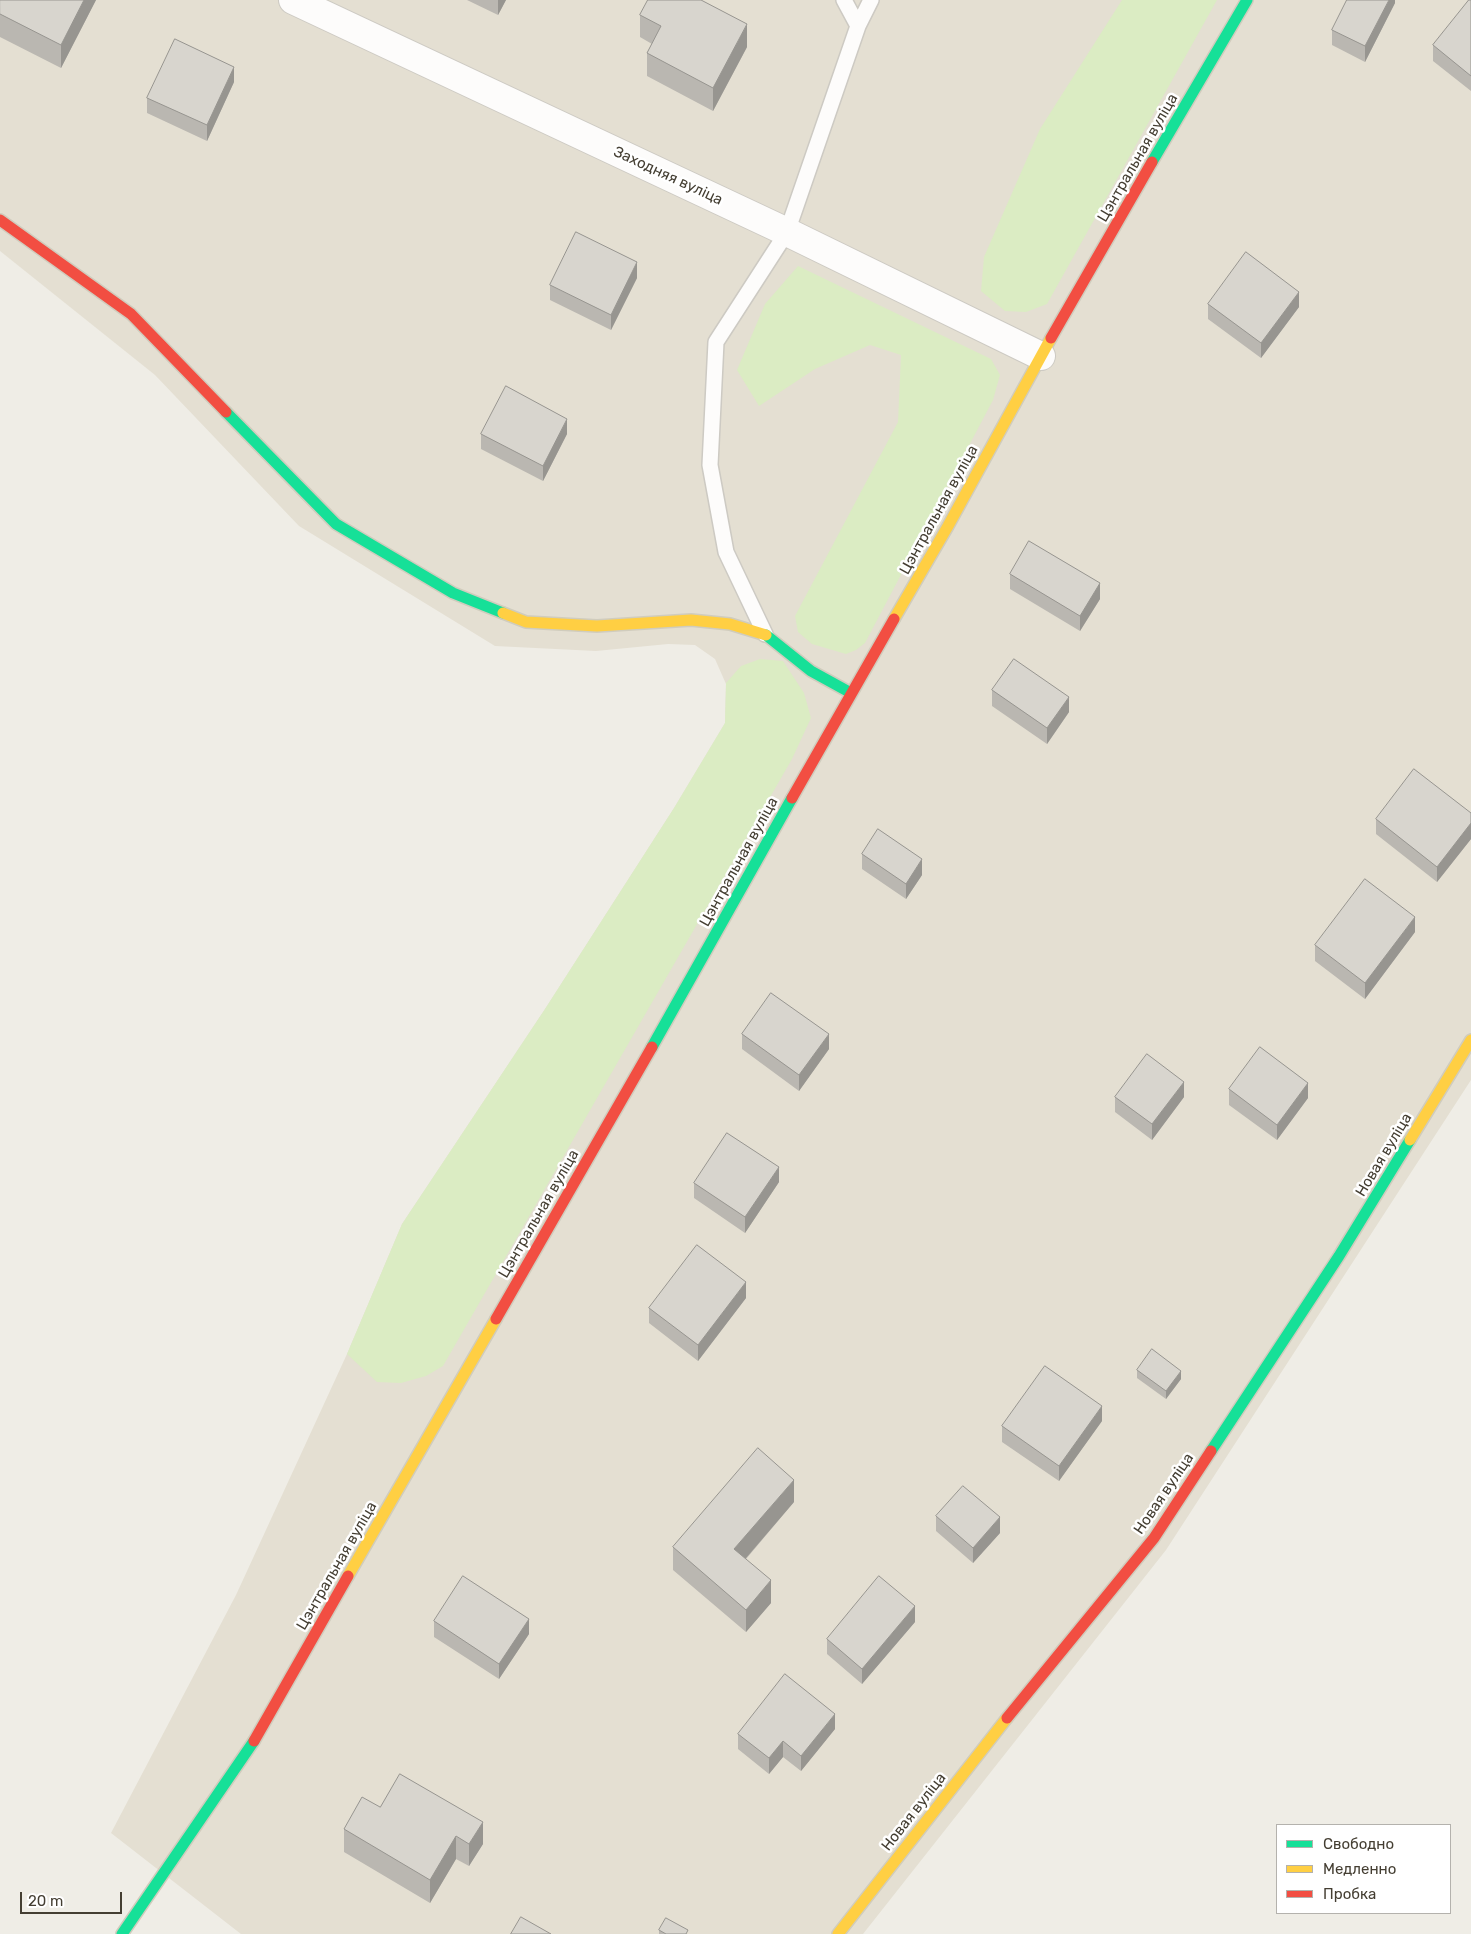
<!DOCTYPE html>
<html>
<head>
<meta charset="utf-8">
<style>
  body { margin:0 }
  #map { position:relative; width:1471px; height:1934px; overflow:hidden; background:#efede6; font-family:Rubik,sans-serif }
  canvas { display:block }
  .legend { position:absolute; left:1276px; top:1824px; width:175px; height:90px; box-sizing:border-box; background:#fff; border:1px solid #b4b2ad; margin:0; padding:6px 9px; list-style:none; font-size:15px; color:#443e32 }
  .legend li { display:flex; align-items:center; gap:10px; height:25px }
  .legend b { width:25px; border:1px solid #b4b2ad }
  .scale { position:absolute; left:20px; top:1892px; width:102px; height:22px; box-sizing:border-box; border:2px solid #443e32; border-top:0; padding-left:6px; font-size:15px; line-height:18px; white-space:nowrap; color:#443e32; -webkit-text-stroke:4px #fff; paint-order:stroke }
</style>
</head>
<body>
<div id="map">
<canvas width="1471" height="1934"></canvas>
<ul class="legend">
<li><b style="height:6px;background:#16e098"></b>Свободно</li>
<li><b style="height:6px;background:#ffcf43"></b>Медленно</li>
<li><b style="height:6px;background:#f24e42"></b>Пробка</li>
</ul>
<div class="scale">20 m</div>
</div>
<script>
const c = document.querySelector('canvas').getContext('2d');
c.lineJoin = 'round';
function paint(path, color) {
  c.fillStyle = color;
  c.fill(path, 'evenodd');
}
function stroke(path, color, width, dash) {
  c.strokeStyle = color;
  c.lineWidth = width;
  c.lineCap = dash ? 'butt' : 'round';
  c.setLineDash(dash || []);
  c.stroke(path);
}
function drawText(font, color, halo, rows, align = 'center') {
  c.font = font + ' Rubik,sans-serif';
  c.lineWidth = 5;
  c.setLineDash([]);
  c.textBaseline = 'middle';
  c.strokeStyle = halo;
  c.fillStyle = color;
  for (const [text, x, y, turn = 0] of rows) {
    c.save();
    c.translate(x, y);
    c.rotate((+turn || 0) * Math.PI / 180);
    c.textAlign = isNaN(turn) ? turn : align;
    if (halo) c.strokeText(text, 0, 0);
    c.fillText(text, 0, 0);
    c.restore();
  }
}
paint(new Path2D(`
  M0,0h1471v1080l-305,470 -303,384h-622l-130,-101 125,-238 111,-241 55,-130 143,-215 129,-201 51,-85 1,-39 -11,-25 -20,-14 -27,-1 -72,7 -101,-5 -196,-120 -144,-151 -155,-124z`), '#e4dfd2');
paint(new Path2D(`
  M1122,0h95l-170,304 -21,8 -21,-1 -24,-20 3,-34 56,-128z
  M798,266l193,93 9,16 -7,25 -128,243 -9,7 -10,4 -34,-10 -14,-12 -3,-16 103,-194 3,-67 -31,-10 -55,24 -56,37 -22,-36 28,-66z
  M760,659l23,2 21,32 7,25 -19,41 -349,607 -17,10 -25,7 -24,-1 -30,-28 55,-130 143,-215 129,-201 51,-85 1,-40 15,-17z`), '#dbecc3');
const lane = new Path2D(`
  M844,0l14,26
  M765,634l-39,-82 -16,-87 6,-123 71,-110 71,-206 13,-26`);
const street = new Path2D(`
  M293,0l494,232 254,124`);
const fast = new Path2D(`
  M1152,162l95,-162
  M226,412l110,112 117,69 50,20
  M766,635l45,36 40,22
  M652,1047l140,-249
  M1211,1451l128,-195 71,-116
  M122,1934l132,-193`);
const slow = new Path2D(`
  M503,613l23,9 71,4 94,-6 39,4 36,11
  M894,619l54,-93 103,-188
  M1410,1140l61,-100
  M348,1576l148,-257
  M838,1934l169,-216`);
const jam = new Path2D(`
  M0,220l131,94 95,98
  M1051,338l101,-176
  M792,798l102,-179
  M496,1319l156,-272
  M1007,1718l147,-180 57,-87
  M254,1741l94,-165`);
stroke(lane, '#cdcac3', 18);
stroke(street, '#cdcac3', 30);
stroke(fast, '#d0ccbd', 14);
stroke(slow, '#d0ccbd', 14);
stroke(jam, '#d0ccbd', 14);
stroke(lane, '#fdfcfb', 15);
stroke(street, '#fdfcfb', 28);
stroke(fast, '#16e098', 11);
stroke(slow, '#ffcf43', 11);
stroke(jam, '#f24e42', 11);
paint(new Path2D(`
  M0,0h96l-35,68 -61,-31z
  M467,0h39l-8,15z
  M1395,0v3l-30,59 -33,-17v-15z
  M1471,0v91l-38,-30v-16z
  M640,15l107,32 -34,64 -66,-35v-23l5,-9 -12,-7z
  M234,82l-27,59 -60,-28v-15z
  M637,278l-26,52 -61,-30v-15z
  M1208,304l91,3 -38,51 -53,-39z
  M481,434h86l-24,47 -62,-32z
  M1010,574l90,25 -20,32 -70,-42z
  M992,690l77,22 -22,32 -55,-38z
  M1471,813v26l-34,43 -61,-48v-15z
  M862,854l60,21 -16,24 -44,-30z
  M1415,932l-50,67 -50,-38v-16z
  M742,1034l87,15 -30,42 -57,-42z
  M1229,1089l79,9 -31,42 -48,-35z
  M1115,1097h69l-32,43 -37,-28z
  M779,1182l-34,51 -51,-35v-15z
  M746,1298l-48,63 -49,-38v-15z
  M1137,1370l44,9 -15,20 -29,-21z
  M1102,1421l-43,60 -57,-39v-16z
  M794,1502l-48,57 25,44 -25,29 -73,-62v-23z
  M936,1516l64,17 -27,30 -37,-32z
  M434,1621l95,13 -30,45 -65,-42z
  M915,1622l-53,62 -35,-30v-15z
  M835,1729l-34,42 -18,-14 -14,17 -31,-25v-15z
  M380,1807l103,37 -14,22 -13,-7 -26,44 -86,-51v-23z
  M659,1930l29,4h-29z`), '#bab7b1');
paint(new Path2D(`
  M84,0h12l-35,68v-23z
  M498,0h8l-8,15z
  M1389,0h6v3l-30,59v-16z
  M747,24v23l-34,64v-23z
  M234,67v15l-27,59v-16z
  M637,262v16l-26,52v-15z
  M1299,292v15l-38,51v-15z
  M567,419v15l-24,47v-15z
  M1100,583v16l-20,32v-15z
  M1069,697v15l-22,32v-16z
  M1471,823v16l-34,43v-15z
  M922,859v16l-16,24v-15z
  M1415,917v15l-50,67v-16z
  M829,1034v15l-30,42v-16z
  M1184,1082v15l-32,43v-16z
  M1308,1083v15l-31,42v-15z
  M779,1167v15l-34,51v-16z
  M746,1282v16l-48,63v-16z
  M1181,1371v8l-15,20v-8z
  M1102,1406v15l-43,60v-15z
  M794,1480v22l-60,70v-23z
  M1000,1517v16l-27,30v-15z
  M771,1580v23l-25,29v-22z
  M915,1606v16l-53,62v-15z
  M529,1619v15l-30,45v-15z
  M835,1714v15l-34,42v-15z
  M783,1741v16l-14,17v-16z
  M483,1822v22l-14,22v-22z
  M456,1836v23l-26,44v-23z`), '#979590');
const building = new Path2D(`
  M0,0h84l-23,45 -61,-31z
  M648,0h53l46,24 -34,64 -66,-35 14,-27 -21,-11z
  M1347,0h42l-24,46 -33,-16z
  M1469,0h2v76l-38,-31z
  M175,39l59,28 -27,58 -60,-27z
  M576,232l61,30 -26,53 -61,-30z
  M1246,252l53,40 -38,51 -53,-39z
  M506,386l61,33 -24,47 -62,-32z
  M1029,541l71,42 -20,33 -70,-42z
  M1014,659l55,38 -22,31 -55,-38z
  M1414,769l57,44v10l-34,44 -61,-48z
  M878,829l44,30 -16,25 -44,-30z
  M1365,879l50,38 -50,66 -50,-38z
  M771,993l58,41 -30,41 -57,-41z
  M1260,1047l48,36 -31,42 -48,-36z
  M1147,1054l37,28 -32,42 -37,-27z
  M727,1133l52,34 -34,50 -51,-34z
  M697,1245l49,37 -48,63 -49,-37z
  M1152,1349l29,22 -15,20 -29,-21z
  M1045,1366l57,40 -43,60 -57,-40z
  M758,1448l36,32 -60,69 37,31 -25,30 -73,-63z
  M963,1486l37,31 -27,31 -37,-32z
  M463,1576l66,43 -30,45 -65,-43z
  M879,1576l36,30 -53,63 -35,-30z
  M785,1674l50,40 -34,42 -18,-15 -14,17 -31,-24z
  M400,1774l83,48 -14,22 -13,-8 -26,44 -86,-51 18,-32 18,10z
  M521,1917l30,17h-40z
  M666,1918l22,12 -2,4h-20l-7,-4z`);
paint(building, '#d8d5ce');
stroke(building, '#979590', 1);
drawText('15px', '#443e32', '#fff', [
  ["Цэнтральная вуліца",1138,158,-60],
  ["Заходняя вуліца",668,176,25],
  ["Цэнтральная вуліца",939,510,-61],
  ["Цэнтральная вуліца",739,862,-61],
  ["Новая вуліца",1384,1155,-59],
  ["Цэнтральная вуліца",539,1214,-60],
  ["Новая вуліца",1164,1494,-56],
  ["Цэнтральная вуліца",337,1566,-60],
  ["Новая вуліца",914,1812,-52]
]);
</script>
</body>
</html>
